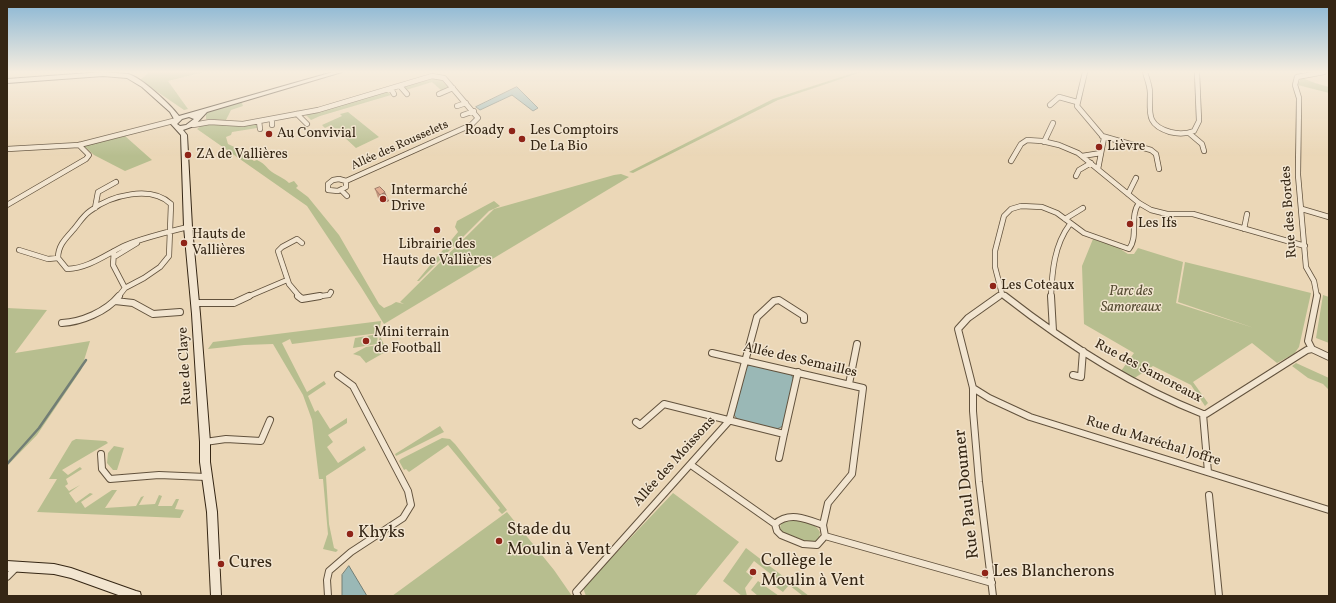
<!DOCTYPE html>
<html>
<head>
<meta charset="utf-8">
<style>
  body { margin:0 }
  #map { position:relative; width:1336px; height:603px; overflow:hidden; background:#ebd7b7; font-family:Vollkorn,serif }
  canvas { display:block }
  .frame { position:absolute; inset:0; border:8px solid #352614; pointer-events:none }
</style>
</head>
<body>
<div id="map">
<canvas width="1336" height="603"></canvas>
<div class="frame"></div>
</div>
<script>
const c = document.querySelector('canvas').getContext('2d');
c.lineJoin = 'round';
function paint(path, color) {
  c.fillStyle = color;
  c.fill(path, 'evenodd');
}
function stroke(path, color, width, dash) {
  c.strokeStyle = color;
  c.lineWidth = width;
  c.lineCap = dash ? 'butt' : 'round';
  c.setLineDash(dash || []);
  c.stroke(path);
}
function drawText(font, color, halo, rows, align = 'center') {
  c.font = font + ' Vollkorn,serif';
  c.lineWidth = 3;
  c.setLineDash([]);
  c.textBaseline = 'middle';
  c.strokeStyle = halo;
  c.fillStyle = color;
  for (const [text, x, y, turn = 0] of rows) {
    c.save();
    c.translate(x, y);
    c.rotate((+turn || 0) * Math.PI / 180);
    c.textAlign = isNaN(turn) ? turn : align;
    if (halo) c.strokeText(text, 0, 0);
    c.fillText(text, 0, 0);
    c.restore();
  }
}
paint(new Path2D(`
  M149,72h56l-37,9 20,28 -4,1 -44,-30z
  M856,72h6l-84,28 -145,73 -4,-1 144,-73z
  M430,78l11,1 8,10 -7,2 -10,-9 -26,8 -3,-4z
  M1303,78l12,5 14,4v6l-31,-8 2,-5z
  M387,91l4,4 -71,21 -9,4 -5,-5z
  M233,103h9l1,3 -12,4 -5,10 -20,-1v-5l-3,-1 3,-2z
  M348,112l31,25 -23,11 -25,-23 -6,3 -3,-3 20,-9 -2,-2z
  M203,124h55l-1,4 -25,4 -1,3 -5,2 2,7 23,11 -1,3 4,3 3,-1c10,5 8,7 15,12 6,4 12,6 17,11l5,-2 4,5 -2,2 12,9 31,38 40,69 5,4 7,-3 5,-3 8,2 -4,-2 94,-93 120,-34 7,-1 8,3 -245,147 -23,-37 -54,-81 -110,-77z
  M125,136l27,24 -27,11 -31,-16 -10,-9z
  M494,201l6,5 -11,5 -70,70h-2l41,-49 -3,-5 2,-6z
  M1093,239l24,8 11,7h6l4,-6 45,14 -7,41 78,25 -76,-26 7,-40 126,31 -12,54 -5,7 -17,9 -25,-20 -59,39 15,21 -3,3 -14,-21 -38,-19 -20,13 -12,-8 13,-18 -50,-29 -2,-58z
  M1323,295l6,2v46l-13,-5z
  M7,308l40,2 -32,43 75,-12 -9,29 -44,65 -30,31z
  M381,321l-2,12 -87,11 -2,-5 -8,4 25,49 17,-11 2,3 -18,12 7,16 3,-2 12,19 17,-11v5l-19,12 5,7 -6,5 11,16 26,-17 2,4 -40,26 3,48 5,24 4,2 -2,2 -13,-3 5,-15 -5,-55h-4l-7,-59 -9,-25 -30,-51 -29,1 -36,4 5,-7z
  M378,334l-1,10 -24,4 2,-10z
  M380,336l7,15 -21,12 -6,-7 -7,-2 13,-7 12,-2z
  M1296,363l33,15v12l-6,-6 -15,-6 -16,-12z
  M440,426l4,6 -48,24 -1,-2z
  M442,438l8,1 5,5 52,66 -5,4 -4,-4 2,-2 -52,-63 -39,27 -3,-3 -2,1 -5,-9 2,-2z
  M76,439l30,2 2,2 -46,27 6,5 12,-8 2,2 -16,10 2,5 -3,2 4,5 11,-6 -11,8 7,10 14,-10 3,1 -12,8 4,6 27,-18h5l-12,18 31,-2 5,-9 3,-1 -5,9 16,-1 4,-9 3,1 -4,10h14l4,-7h3l-4,10 9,1 -4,8 -143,-6 20,-33h-8l23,-38z
  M114,446l10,2 -7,22h-4l-6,-7 1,-10z
  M673,493l66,49 -44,54h-109l-3,-8z
  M507,512l47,58 18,26h-180z
  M784,520c12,0 30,0 36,12l-1,7c-8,7 -34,-1 -39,-10l1,-7z
  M746,548l63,48h-6l-14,-11 -6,7 -10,-7 4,-6 -23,-18 -8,11 7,5 -8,11 2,8h-5l-19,-15z
  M758,581l21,15h-21l-7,-6z`), '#b7be8f');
const water = new Path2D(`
  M517,87l21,21 -5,3 -21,-16 -32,15 -4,-3z
  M752,365l37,8 3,3 2,4 -11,46 -6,3 -39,-9 -4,-5 11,-48z
  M349,566l18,30h-25v-21z`);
paint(water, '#9ab8b6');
stroke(water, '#727e75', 1);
stroke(new Path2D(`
  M7,464l32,-36 47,-68`), '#727e75', 2.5);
const streetFar1 = new Path2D(`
  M1085,72l-8,34 27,32 -6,31
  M1145,72c2,7 5,14 5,21 0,20 -4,32 20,39 8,2 16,2 24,-1l5,-10 -2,-49
  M400,86l7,8
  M391,89l3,5
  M439,94l14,-6
  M1050,105l9,-8 18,5
  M457,106l9,-3
  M297,114l10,10
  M463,115l11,-4
  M272,119v6
  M259,121l1,8
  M193,125l17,-3 33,2 75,-14 114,-34 12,2 34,40 -7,7 -125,56
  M1189,133l13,11 2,7
  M1102,136l49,14 5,4 3,15
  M1044,142l9,-19
  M7,149l72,-4 98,-25
  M1082,156l19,-3
  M1011,161l10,-17 6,-4 15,1 17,4 19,8 61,50 12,7 16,4h26l112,32
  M1076,176l3,-6 12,-7
  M339,179l7,2v6l-8,4 -10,-1v-6l5,-4z
  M341,190l6,6
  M1128,194l8,-16
  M7,205l79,-46 3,-4 -10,-10
  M95,208l3,-16 18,-10
  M1302,209l27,8
  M1065,219l18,-11
  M1244,229l3,-15
  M19,250l29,9 10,-1
  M114,251l-1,14 12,23
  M114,257l23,-14
  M58,258c0,-13 8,-20 16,-29 5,-6 9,-13 16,-18 21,-16 61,-26 81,-7l-2,52 -9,11 -16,11 -19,10 -7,9
  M58,258l9,11c23,-1 39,-15 59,-24 20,-8 41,-13 62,-18
  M1002,294l4,3
  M1002,294l-7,-27v-16l9,-35 7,-7 10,-3 21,1 15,6 27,20 45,16c10,-13 0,-33 10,-46
  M247,297l40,-17
  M300,297l-11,-13 -11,-33 4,-4 15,-8 5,4
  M313,297l16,-2 2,-3
  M997,297l5,-3
  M1051,297c1,-25 3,-52 19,-73
  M1317,297l-3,-16 -8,-14 -8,-92 1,-77 -4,-13 2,-8 27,-5`);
const street = new Path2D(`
  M298,296l4,3 18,-3
  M1005,296c60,47 127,90 198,118h3l101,-64 5,-1
  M1051,296l2,35
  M1317,296l-9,45 4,8 17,8
  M115,301l18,2 20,11 27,-2
  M195,303h39l15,-7
  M62,323c19,-1 44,-11 57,-27
  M712,353l151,35 -11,86 -24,29 -5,22 2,11 167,47
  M1073,375l8,2 2,-26
  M849,384l8,-40
  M973,388l16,10 41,19 299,93
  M1203,414l5,58
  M636,422l4,3 24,-21 120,30 14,-62
  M205,442l21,-3 35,2 9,-21
  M101,454l1,15 8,10 49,-4 47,2
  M779,458l5,-24
  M691,465l84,59 2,7 4,4 22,9 14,1 8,-9
  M1209,495l10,101
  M775,524c14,-13 32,-5 48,1
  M7,577l10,-10
  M328,596l-1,-16 2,-9 22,-19 52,-34 8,-13 -3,-14 -55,-105 -15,-11
  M578,596l-2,-4 153,-171 28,-104 17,-16 5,-1 25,16v4
  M993,596l-14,-114 -6,-71v-23l-15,-59 10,-11 31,-22`);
const secondary = new Path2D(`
  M103,72c8,1 17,1 25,2 13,3 43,31 51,42l154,-44h9l-135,40 -13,14 -11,4 4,5 5,92 8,87 10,128v20l7,50 4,84h-10l-4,-84 -7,-50v-20l-8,-128 -8,-87 -3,-92 -10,-11 3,-5 -4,-7 -28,-25 -15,-9 -24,-2 -96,7v-4zM189,117l5,2 -8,6 -6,1 -3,-2 5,-5z
  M7,561l47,3 17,4 65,23 4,1 1,4h-20l-50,-18 -17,-4 -47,-3z`);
stroke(streetFar1, '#62523d', 6);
stroke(street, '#62523d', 8);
stroke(secondary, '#352614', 2);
stroke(streetFar1, '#f2e5d0', 4.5);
stroke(street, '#f2e5d0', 6);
paint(secondary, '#f2e5d0');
paint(new Path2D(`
  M375,189l14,12 -6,2 -5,-5z`), '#c2947d');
paint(new Path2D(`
  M385,192l4,9 -6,2 -3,-8z`), '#9e7866');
const building = new Path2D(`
  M380,187l5,5 -5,3 -5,-6z`);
paint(building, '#e1ac91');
stroke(building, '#9e7866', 1);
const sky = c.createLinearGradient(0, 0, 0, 156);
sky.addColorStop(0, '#89b6d4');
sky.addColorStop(0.46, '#f6eddf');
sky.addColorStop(1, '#f6eddf00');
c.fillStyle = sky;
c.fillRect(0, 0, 1336, 156);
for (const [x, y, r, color] of [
  [512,131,4,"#8f2418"],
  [269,134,4,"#8f2418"],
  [522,139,4,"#8f2418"],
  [1099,147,4,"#8f2418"],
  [188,155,4,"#8f2418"],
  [383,199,4,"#8f2418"],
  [1130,224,4,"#8f2418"],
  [437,230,4,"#8f2418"],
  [184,243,4,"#8f2418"],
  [993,286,4,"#8f2418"],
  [366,341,4,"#8f2418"],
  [350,534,4,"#8f2418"],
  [499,541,4,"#8f2418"],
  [221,564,4,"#8f2418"],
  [753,572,4,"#8f2418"],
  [985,573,4,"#8f2418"]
]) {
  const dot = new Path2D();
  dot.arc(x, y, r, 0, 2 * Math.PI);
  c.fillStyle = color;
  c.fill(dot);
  stroke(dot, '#f2e5d0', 1.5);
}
drawText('12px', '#352614', '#f2e5d0', [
  ["Allée des Rousselets",400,146,-24]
]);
drawText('14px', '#352614', '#f2e5d0', [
  ["Roady",504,131,"right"],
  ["Les Comptoirs",530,131],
  ["De La Bio",530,147],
  ["Au Convivial",277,134],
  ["Lièvre",1107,147],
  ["ZA de Vallières",196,155],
  ["Intermarché",391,191],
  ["Drive",391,207],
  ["Les Ifs",1138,224],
  ["Hauts de",192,235],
  ["Vallières",192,251],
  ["Librairie des",437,245,"center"],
  ["Hauts de Vallières",437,261,"center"],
  ["Les Coteaux",1001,286],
  ["Mini terrain",374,333],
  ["de Football",374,349]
], 'left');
drawText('14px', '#352614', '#f2e5d0', [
  ["Rue des Bordes",1290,212,-94],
  ["Allée des Semailles",800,361,13],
  ["Rue de Claye",186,366,-93],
  ["Rue des Samoreaux",1148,372,28],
  ["Rue du Maréchal Joffre",1153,442,17],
  ["Allée des Moissons",675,462,-48]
]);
drawText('italic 14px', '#564c33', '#f2e5d0', [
  ["Parc des",1131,292],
  ["Samoreaux",1131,308]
]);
drawText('17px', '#352614', '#f2e5d0', [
  ["Rue Paul Doumer",968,494,-96]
]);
drawText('17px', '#352614', '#f2e5d0', [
  ["Stade du",507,531],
  ["Moulin à Vent",507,551],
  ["Khyks",358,534],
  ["Collège le",761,562],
  ["Moulin à Vent",761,582],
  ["Cures",229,564],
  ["Les Blancherons",993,573]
], 'left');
</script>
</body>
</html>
